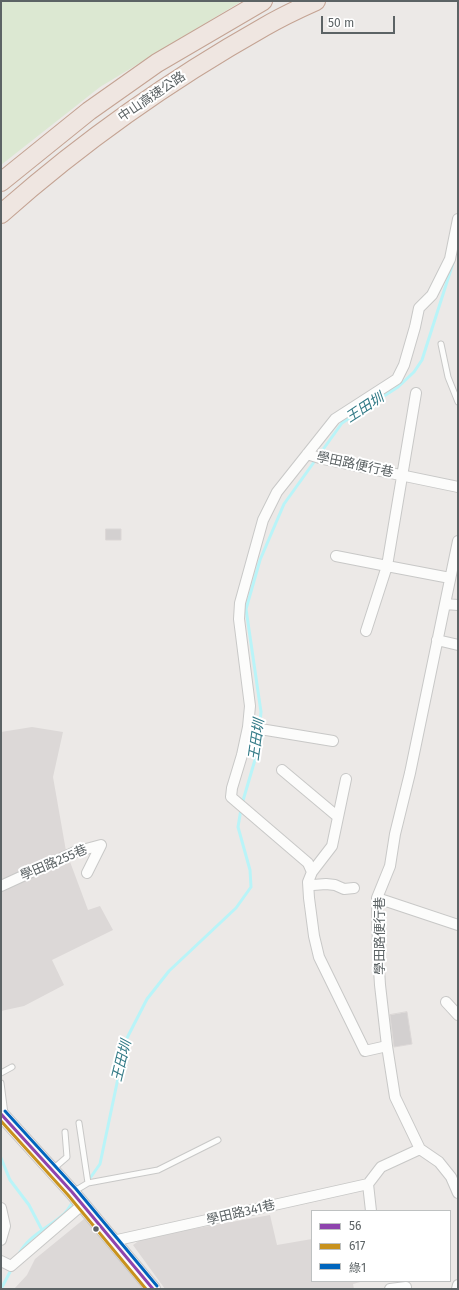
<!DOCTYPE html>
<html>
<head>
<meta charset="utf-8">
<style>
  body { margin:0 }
  #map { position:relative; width:459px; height:1290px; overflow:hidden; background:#ece9e7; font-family:"Fira Sans","Noto Sans TC",sans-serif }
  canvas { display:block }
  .frame { position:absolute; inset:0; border:2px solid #5c6365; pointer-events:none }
  .legend { position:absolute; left:311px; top:1210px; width:140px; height:72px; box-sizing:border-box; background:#fff; border:1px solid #bec1c1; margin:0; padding:5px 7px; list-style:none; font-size:12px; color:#5c6365 }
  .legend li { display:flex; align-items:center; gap:8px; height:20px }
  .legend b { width:20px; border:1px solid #bec1c1 }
  .scale { position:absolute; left:321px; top:16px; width:74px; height:18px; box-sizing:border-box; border:2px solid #5c6365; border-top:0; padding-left:5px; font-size:12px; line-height:14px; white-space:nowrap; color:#5c6365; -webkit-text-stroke:3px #fff; paint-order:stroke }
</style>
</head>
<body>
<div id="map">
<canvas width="459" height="1290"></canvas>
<div class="frame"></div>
<ul class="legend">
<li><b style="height:5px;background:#8e44ad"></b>56</li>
<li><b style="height:5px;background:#c8921e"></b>617</li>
<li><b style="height:5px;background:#0065bd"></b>綠1</li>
</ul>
<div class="scale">50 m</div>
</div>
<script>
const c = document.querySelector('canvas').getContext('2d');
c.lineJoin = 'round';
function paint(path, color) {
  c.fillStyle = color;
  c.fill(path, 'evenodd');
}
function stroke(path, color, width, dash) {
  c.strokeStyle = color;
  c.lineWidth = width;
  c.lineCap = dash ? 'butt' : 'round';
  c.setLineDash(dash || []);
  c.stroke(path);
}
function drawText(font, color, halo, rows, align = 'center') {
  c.font = font + ' "Fira Sans","Noto Sans TC",sans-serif';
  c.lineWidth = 4;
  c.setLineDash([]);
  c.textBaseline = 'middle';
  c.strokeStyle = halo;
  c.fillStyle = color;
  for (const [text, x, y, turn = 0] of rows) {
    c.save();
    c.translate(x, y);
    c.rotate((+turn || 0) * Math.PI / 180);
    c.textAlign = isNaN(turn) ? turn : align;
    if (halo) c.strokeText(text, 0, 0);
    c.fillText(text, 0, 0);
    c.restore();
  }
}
paint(new Path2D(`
  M32,727l31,5 -10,45 13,74 22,59 12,-4 13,24 -61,30 12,25 -40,21 -23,5v-279z
  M270,1215l7,30 35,-6v42h52l-11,3 1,5h-189l-32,-44 10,-7z
  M84,1219l67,70h-137l13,-14 8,-16z`), '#dcd8d7');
paint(new Path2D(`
  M1,1h241l-142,86 -99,78z`), '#dce8d2');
stroke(new Path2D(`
  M242,804l15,-51 4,-41 -15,-103 14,-49 24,-56 58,-81 56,-36 16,-15 8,-12 31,-97
  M1,1158l9,22 19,25 13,25
  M88,1181l12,-17 26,-124 21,-41 22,-28 67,-63 15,-21 -1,-17 -12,-43 3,-18
  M19,1254c9,-18 32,-28 46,-41 4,-4 6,-9 9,-13
  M1,1289l11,-21`), '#b9f4f8', 3);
const building = new Path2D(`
  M106,529h15v11h-15z
  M407,1012l5,32 -18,3 -4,-32z`);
paint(building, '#d3d0d0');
stroke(building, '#dbd7d6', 1);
const lane = new Path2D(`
  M441,344l7,33 10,25
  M1,1073l11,-6
  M1,1083l4,31
  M79,1123l9,60
  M53,1169l14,-12 -2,-25
  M73,1192l15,-9 70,-13 60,-30`);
const street = new Path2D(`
  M416,393l-29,173 63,12
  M307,454l16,5 135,28
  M458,541l-48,232 -15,61 -5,32 -13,32 1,55 2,32 7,61 8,51 25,52 19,13 12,15 7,16
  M336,556l51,10 -21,65
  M445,604l13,1
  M437,640l21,5
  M248,727l85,14
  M282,770l56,47
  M312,872l20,-26 14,-67
  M308,882l5,3 13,-1 9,1 9,4 10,-1
  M1,886l74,-34 26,-7 -14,28
  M377,898l81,27
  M446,1002l12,13
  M387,1046l-22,5 -46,-94 -5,-21 -5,-38 -1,-16 4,-10 -4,-9 -77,-66 1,-9 10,-33 6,-28 2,-21 -11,-87 1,-16 23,-83 14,-28 58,-73 62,-40 7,-14 11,-38 4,-19 13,-13 18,-36 8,-40
  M368,1184l3,27
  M1,1208l4,18 -4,14
  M113,1241l255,-57 13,-17 39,-18
  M1,1261l10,5 71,-61
  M390,1289l16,-2
  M457,1289l1,-4`);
const secondary = new Path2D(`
  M1,1114l71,78 81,97`);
const highway = new Path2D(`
  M1,182l88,-71 68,-48 106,-62
  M1,214c81,-72 169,-134 263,-187 17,-10 34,-18 52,-26`);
stroke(lane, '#c8c8c7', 7);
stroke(street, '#c8c8c7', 12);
stroke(secondary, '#c8c7c7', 16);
stroke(highway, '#c4a393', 20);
stroke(lane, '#fcfcfb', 5);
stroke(street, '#fcfcfb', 10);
stroke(secondary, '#fcfcfb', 14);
stroke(highway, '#efe6e1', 18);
stroke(new Path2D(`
  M1,1114l71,78 81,97`), '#8e44ad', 3);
stroke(new Path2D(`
  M1,1121l67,74 78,94`), '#c8921e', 3);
stroke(new Path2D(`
  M5,1111l71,78 81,97`), '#0065bd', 3);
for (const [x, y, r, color] of [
  [96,1229,3.5,"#5c6365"]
]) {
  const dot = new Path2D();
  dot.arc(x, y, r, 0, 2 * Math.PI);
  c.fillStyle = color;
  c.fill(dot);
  stroke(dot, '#fff', 1.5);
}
drawText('13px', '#5c6365', '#fff', [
  ["中山高速公路",152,97,-34],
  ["學田路便行巷",355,465,12],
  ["學田路255巷",54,863,-23],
  ["學田路便行巷",380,936,-90],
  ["學田路341巷",241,1213,-13]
]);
drawText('italic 14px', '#327a86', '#fff', [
  ["王田圳",365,408,-33],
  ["王田圳",257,740,-82],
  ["王田圳",122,1061,-76]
]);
</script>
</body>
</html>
